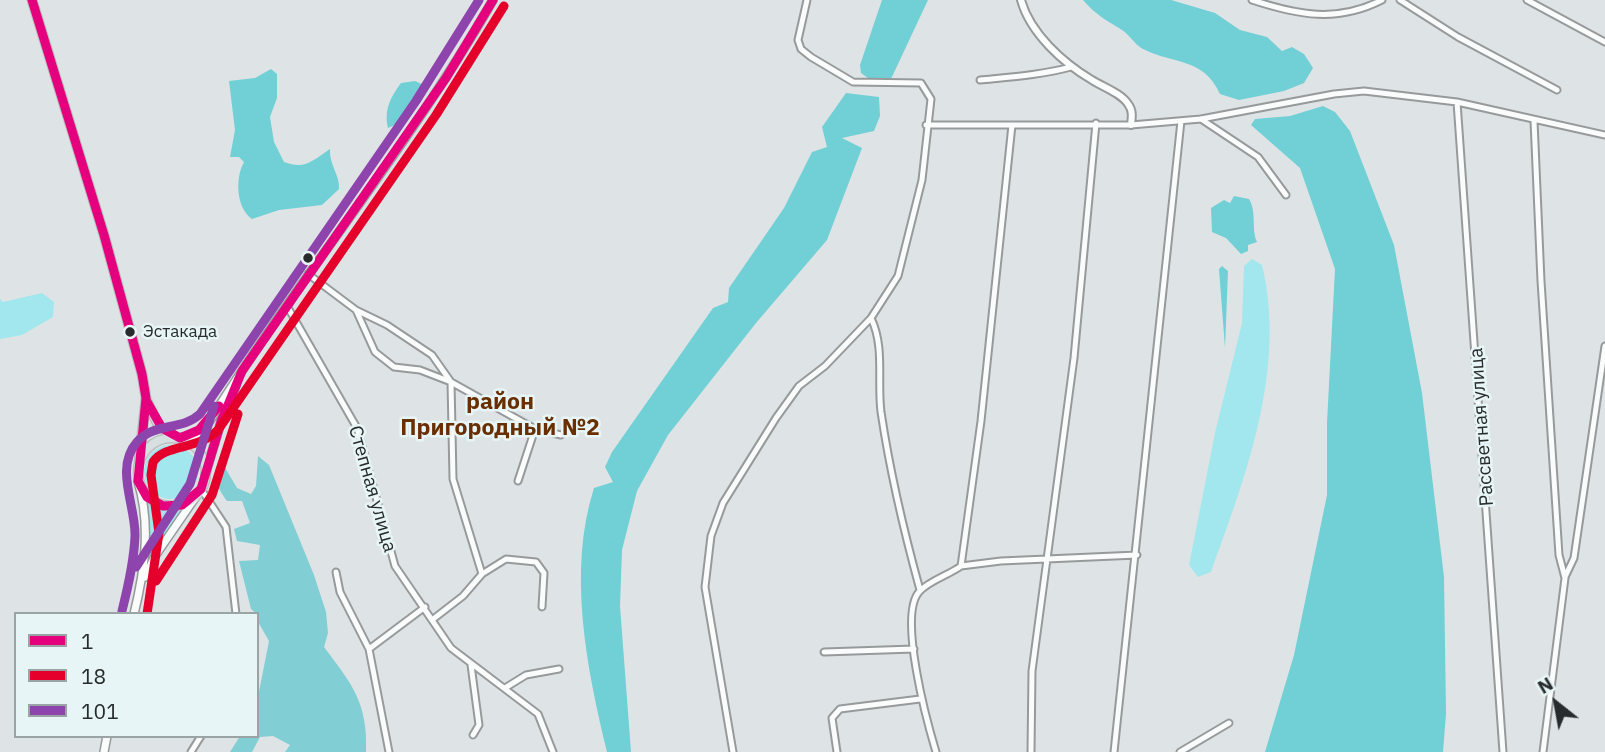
<!DOCTYPE html>
<html>
<head>
<meta charset="utf-8">
<style>
  body { margin:0 }
  #map { position:relative; width:1605px; height:752px; overflow:hidden; background:#dee4e5; font-family:"IBM Plex Sans",sans-serif }
  canvas { display:block }
  .legend { position:absolute; left:14px; top:612px; width:245px; height:126px; box-sizing:border-box; background:#e8f5f6; border:2px solid #9ba4a5; margin:0; padding:9px 12px; list-style:none; font-size:21px; color:#272b2c }
  .legend li { display:flex; align-items:center; gap:14px; height:35px }
  .legend b { width:35px; border:2px solid #9ba4a5 }
  .north { position:absolute; left:1521px; top:668px; width:70px; height:70px; -webkit-text-stroke:5px #e8f5f6; paint-order:stroke; rotate:329deg; font-size:19px; font-weight:700; line-height:28px; text-align:center; color:#272b2c }
  .north::after { content:''; display:block; margin:auto; width:24px; height:32px; background:#272b2c; clip-path:polygon(50% 0,100% 100%,50% 72%,0 100%) }
</style>
</head>
<body>
<div id="map">
<canvas width="1605" height="752"></canvas>
<ul class="legend">
<li><b style="height:9px;background:#e5007d"></b>1</li>
<li><b style="height:9px;background:#e4002b"></b>18</li>
<li><b style="height:9px;background:#8e44ad"></b>101</li>
</ul>
<div class="north">N</div>
</div>
<script>
const c = document.querySelector('canvas').getContext('2d');
c.lineJoin = 'round';
function paint(path, color) {
  c.fillStyle = color;
  c.fill(path, 'evenodd');
}
function stroke(path, color, width, dash) {
  c.strokeStyle = color;
  c.lineWidth = width;
  c.lineCap = dash ? 'butt' : 'round';
  c.setLineDash(dash || []);
  c.stroke(path);
}
function drawText(font, color, halo, rows, align = 'center') {
  c.font = font + ' "IBM Plex Sans",sans-serif';
  c.lineWidth = 5;
  c.setLineDash([]);
  c.textBaseline = 'middle';
  c.strokeStyle = halo;
  c.fillStyle = color;
  for (const [text, x, y, turn = 0] of rows) {
    c.save();
    c.translate(x, y);
    c.rotate((+turn || 0) * Math.PI / 180);
    c.textAlign = isNaN(turn) ? turn : align;
    if (halo) c.strokeText(text, 0, 0);
    c.fillText(text, 0, 0);
    c.restore();
  }
}
paint(new Path2D(`
  M1252,259l10,6c25,103 -16,211 -51,307l-13,5 -9,-12 26,-132 27,-110 2,-57z
  M42,293l12,9 -1,15 -31,18 -22,4v-40l3,3z
  M144 472a27 27 0 1 1 54 0a27 27 0 1 1-54 0Z
  M144,500l14,7h27l-38,57z`), '#a2e7ed');
paint(new Path2D(`
  M258,456l11,9 45,110 12,37 2,21 -4,14c28,37 44,56 42,105h-81l5,-7 -17,-9 -13,1 -8,15h-22l10,-16h17v-34l12,-61 -12,-21v-6l-6,-5 -12,-48 19,-1 2,-15 -23,-4 -3,-12 16,-6 -8,-22h-15c-10,-14 -17,-26 -7,-42l17,29 14,6 5,-8z`), '#81ced4');
paint(new Path2D(`
  M882,0h46l-37,79 -19,2 -11,-8 -1,-8z
  M1083,0h88l44,13 25,17 27,7 15,14 10,-4 12,7 9,14 -9,15 -20,8 -45,9 -19,-6c-17,-37 -45,-29 -77,-45 -9,-5 -13,-14 -21,-19 -17,-11 -25,-14 -39,-30z
  M271,69l6,5v24l-7,19 4,25 10,20c21,8 28,-1 46,-13 -1,16 10,26 9,40l-17,16 -43,5 -27,9c-16,-11 -17,-41 -8,-57l-5,-5h-9l5,-27 -6,-49 26,-3z
  M415,81l9,4 -25,38 -11,5c-4,-18 2,-30 13,-45z
  M846,93l33,4 1,19 -6,15 -32,7 20,10 -35,92 -71,83 -88,112 -31,56 -15,59 -2,56 11,146h-24c-20,-83 -40,-180 -13,-264l19,-6 -8,-15 7,-15 101,-144 15,-6 1,-14 55,-80 28,-56 15,-5 -5,-20z
  M1323,106l12,6 15,19 44,114 28,148 22,184 2,137 -3,38h-178l29,-97 33,-160v-72l8,-154 -35,-101 -49,-43 4,-6 35,-3z
  M1234,196l15,3c8,13 2,30 8,43l-9,3v6l-7,3 -15,-16 -14,-6 -1,-24 13,-8 6,3z
  M1222,266l6,5 -3,77 -6,-79z`), '#71cfd6');
const minor = new Path2D(`
  M1252,0c46,15 85,23 130,0
  M1400,0l58,37 99,53
  M1527,0l78,42
  M980,80c30,-3 61,-5 91,-13
  M1457,102l46,650
  M1201,119l57,38 28,38
  M1534,121l7,160 18,274 6,23 -22,174
  M926,125h86
  M308,274l48,36 19,42 19,15 26,3 31,12 84,47 26,6
  M287,306l70,122 38,138 56,82 87,66 15,38
  M356,310l31,15 45,30 19,27 2,97 29,95 -19,22 -31,24
  M871,318c14,29 6,62 10,94 9,60 23,120 39,178
  M518,481l17,-52
  M201,489l25,38 10,87
  M1137,555l-136,6 -40,5 20,-145 31,-296h119l70,-6 133,-25 30,-3 93,11 148,33
  M336,572l4,20 29,57
  M482,574l24,-15 30,3 8,11 -2,34
  M1565,577l9,-19 31,-212
  M824,652l90,-3
  M471,665l8,60 -6,10
  M505,688l21,-13 33,-6
  M191,752l10,-16
  M389,752l-20,-103 56,-42
  M733,752l-28,-165 6,-51 12,-33 53,-85 23,-32 26,-20 46,-48 27,-42 24,-96 9,-81 -10,-16 -68,-1 -42,-25 -10,-8 -3,-9 9,-40
  M837,752l-5,-34 8,-9 80,-10
  M936,752c-9,-30 -38,-136 -17,-160 9,-11 30,-17 42,-26
  M1031,752l1,-81 42,-313 22,-235
  M1114,752l67,-631
  M1180,752l49,-29`);
const tertiary = new Path2D(`
  M1021,0c9,33 42,63 71,80 11,7 29,13 36,24 5,6 4,13 3,21`);
const secondary = new Path2D(`
  M179,438l17,-3 13,-13c90,-144 200,-275 284,-422
  M205,475l16,-53 15,-37
  M145,577l10,-21 42,-61
  M134,614c11,-45 17,-89 4,-133
  M104,752l3,-16`);
const primary = new Path2D(`
  M32,0l72,235 38,139 4,24 -7,64
  M147,401l11,24 16,12
  M138 472a34 34 0 1 1 68 0a34 34 0 1 1-68 0Z`);
stroke(minor, '#969a9b', 9);
stroke(tertiary, '#969a9b', 10);
stroke(secondary, '#969a9b', 10);
stroke(primary, '#bcbfbf', 11);
stroke(minor, '#fafbfb', 5);
stroke(tertiary, '#fafbfb', 6);
stroke(secondary, '#fafbfb', 7);
stroke(primary, '#d6e0e0', 8);
stroke(new Path2D(`
  M32,0l72,235 38,139 4,24 -8,83 9,16 16,9 19,-1 19,-16 20,-67 21,-51 204,-293 47,-78
  M146,400l16,28 18,10 19,-8 20,-24`), '#e5007d', 9);
stroke(new Path2D(`
  M156,581l56,-86 26,-81
  M147,614l12,-81 -8,-58 2,-13c14,-19 44,-11 65,-32l218,-315 68,-109`), '#e4002b', 9);
stroke(new Path2D(`
  M136,567l54,-83 24,-78
  M122,611c6,-24 12,-49 13,-75 1,-30 -21,-68 2,-94 17,-20 45,-11 63,-28l216,-313 63,-101`), '#8e44ad', 9);
for (const [x, y, r, color] of [
  [308,258,6,"#272b2c"],
  [130,332,6,"#272b2c"]
]) {
  const dot = new Path2D();
  dot.arc(x, y, r, 0, 2 * Math.PI);
  c.fillStyle = color;
  c.fill(dot);
  stroke(dot, '#e8f5f6', 2.5);
}
drawText('17px', '#272b2c', '#e8f5f6', [
  ["Эстакада",143,332]
], 'left');
drawText('19px', '#272b2c', '#e8f5f6', [
  ["Рассветная улица",1482,427,-94],
  ["Степная улица",372,489,74]
]);
drawText('bold 23px', '#6a2f00', '#e8f5f6', [
  ["район",500,402],
  ["Пригородный №2",500,428]
]);
</script>
</body>
</html>
